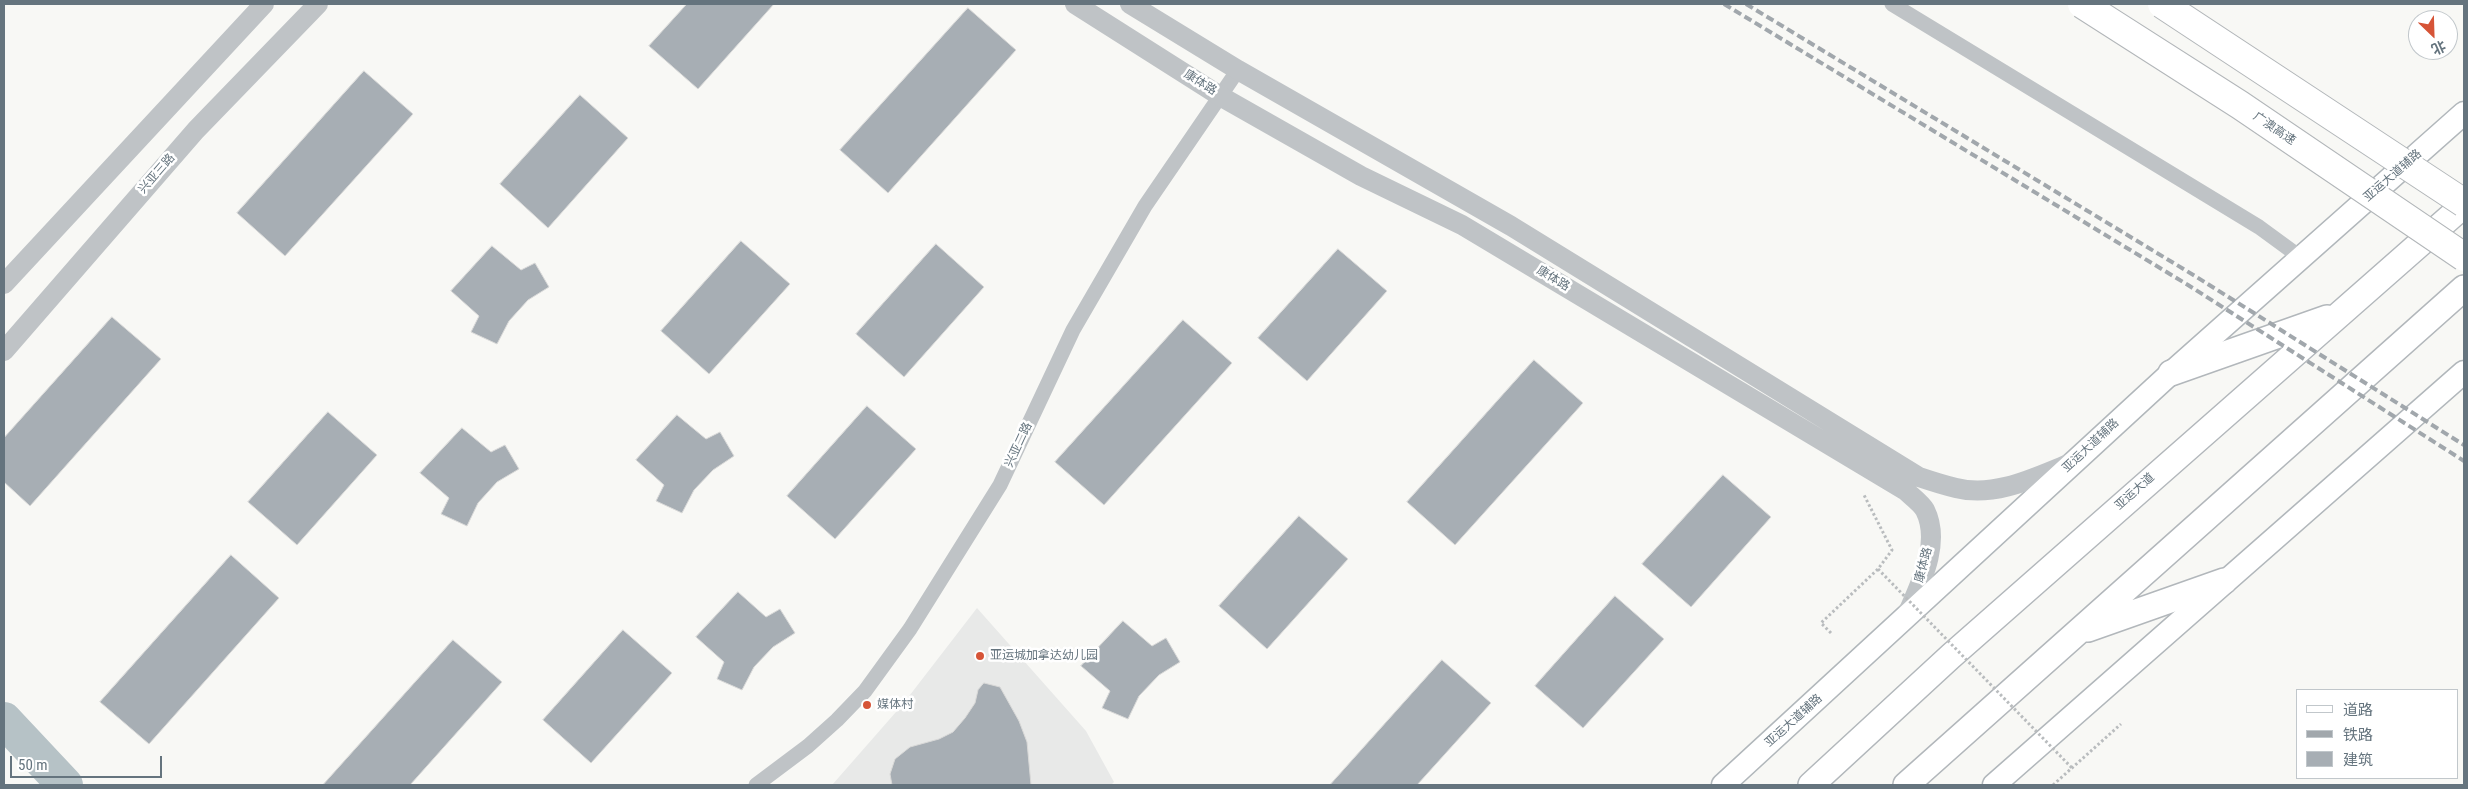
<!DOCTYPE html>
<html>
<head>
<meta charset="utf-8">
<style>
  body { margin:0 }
  #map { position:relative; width:2468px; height:789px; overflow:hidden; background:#f8f8f5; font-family:"Roboto Condensed","Noto Sans SC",sans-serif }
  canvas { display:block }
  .frame { position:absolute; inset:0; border:5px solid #65747e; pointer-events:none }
  .legend { position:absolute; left:2296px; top:689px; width:162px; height:90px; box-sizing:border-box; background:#fff; border:1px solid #c1c7cb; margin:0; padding:6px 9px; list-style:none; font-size:15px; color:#65747e }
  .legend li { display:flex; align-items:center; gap:10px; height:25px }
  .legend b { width:25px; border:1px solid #c1c7cb }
  .north { position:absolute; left:2408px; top:10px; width:50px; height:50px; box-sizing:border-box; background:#fff; border:1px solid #c1c7cb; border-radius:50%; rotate:156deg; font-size:14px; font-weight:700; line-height:20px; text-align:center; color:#65747e }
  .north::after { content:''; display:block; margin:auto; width:18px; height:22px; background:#d65437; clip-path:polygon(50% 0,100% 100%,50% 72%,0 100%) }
  .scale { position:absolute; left:10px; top:756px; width:152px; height:22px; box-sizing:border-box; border:2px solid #65747e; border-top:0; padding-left:6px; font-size:15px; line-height:18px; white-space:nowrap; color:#65747e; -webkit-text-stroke:4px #fff; paint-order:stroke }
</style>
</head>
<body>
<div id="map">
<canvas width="2468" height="789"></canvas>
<div class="frame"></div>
<ul class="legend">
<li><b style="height:6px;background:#fff"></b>道路</li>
<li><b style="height:6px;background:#a1a7ac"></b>铁路</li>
<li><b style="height:14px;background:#a7aeb4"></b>建筑</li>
</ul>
<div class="north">北</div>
<div class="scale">50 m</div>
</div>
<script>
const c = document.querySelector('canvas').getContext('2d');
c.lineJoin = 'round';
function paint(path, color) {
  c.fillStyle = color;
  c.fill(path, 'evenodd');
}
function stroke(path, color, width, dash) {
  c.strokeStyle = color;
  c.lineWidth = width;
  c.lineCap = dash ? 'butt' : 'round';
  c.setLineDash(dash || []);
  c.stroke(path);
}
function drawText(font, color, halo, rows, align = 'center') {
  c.font = font + ' "Roboto Condensed","Noto Sans SC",sans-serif';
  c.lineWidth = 5;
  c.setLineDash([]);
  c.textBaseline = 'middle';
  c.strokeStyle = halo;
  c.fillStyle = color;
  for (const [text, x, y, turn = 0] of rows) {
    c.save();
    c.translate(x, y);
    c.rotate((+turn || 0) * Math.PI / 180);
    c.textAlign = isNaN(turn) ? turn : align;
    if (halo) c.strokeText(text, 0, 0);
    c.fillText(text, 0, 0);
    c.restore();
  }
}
paint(new Path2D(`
  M977,608l109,123 28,51 -3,3h-279l71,-81z`), '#e8e9e8');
stroke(new Path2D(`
  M4,720l61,65`), '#b6c2c6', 36);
const building = new Path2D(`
  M687,4h87l-76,85 -49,-43z
  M968,8l48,42 -128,143 -48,-43z
  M364,71l49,43 -128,142 -48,-43z
  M580,95l48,43 -80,90 -48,-44z
  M741,241l49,43 -81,90 -48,-43z
  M936,244l48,43 -80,90 -48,-43z
  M492,246l29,24 14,-7 14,24 -21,13 -19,21 -12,23 -26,-12 8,-16 -28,-25z
  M1338,249l49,42 -80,90 -49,-43z
  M112,317l49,42 -131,147 -26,-24v-44z
  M1183,320l49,43 -128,142 -49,-43z
  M1534,360l49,43 -128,142 -48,-43z
  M867,406l49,43 -81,90 -48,-43z
  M328,412l49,43 -80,90 -49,-43z
  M677,415l29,24 14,-7 14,24 -21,14 -19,20 -12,23 -26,-12 8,-16 -28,-25z
  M462,428l29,24 14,-7 14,24 -22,13 -19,21 -11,23 -26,-12 8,-16 -29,-25z
  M1723,475l48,42 -80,90 -49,-43z
  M1299,516l49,43 -81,90 -48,-43z
  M231,555l48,43 -130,146 -49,-42z
  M738,592l28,25 14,-8 15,24 -22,14 -19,20 -12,23 -25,-11 7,-17 -28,-25z
  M1615,596l49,43 -81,89 -48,-42z
  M1123,621l29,25 14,-8 14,24 -21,13 -20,21 -11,23 -26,-11 8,-17 -29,-25z
  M623,630l49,43 -81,90 -48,-43z
  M453,640l49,42 -92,103h-87z
  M1442,660l49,43 -74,82h-87z
  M984,683l16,4 19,34 8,21 4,43h-139l-2,-11 5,-15 15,-12 29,-8 14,-7 12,-14 10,-15 3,-13z`);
paint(building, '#a7aeb4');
stroke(building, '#d9d9d8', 1);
const secondary = new Path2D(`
  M1723,785l448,-412 293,-260
  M1994,785l470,-413`);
const primary = new Path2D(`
  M2171,373l156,-55
  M2088,629l136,-48
  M1811,785l140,-129 513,-451
  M1906,785l558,-497`);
stroke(secondary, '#b1b7bb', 25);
stroke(primary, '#b2b7bb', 28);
stroke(new Path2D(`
  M1831,633l-10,-10 57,-54 14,-19 -28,-55
  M2053,785l68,-61`), '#b9bcbe', 3, [2.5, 2.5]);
stroke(new Path2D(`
  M1892,4l367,223 41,30
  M756,785l52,-39 29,-26 28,-29 45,-62 90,-144 73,-155 72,-124 93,-136`), '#bfc3c6', 15);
stroke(new Path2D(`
  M1075,4l145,92 141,80 101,49 444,266c5,5 15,12 19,19 17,34 -6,76 -19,107
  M1130,4l108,66 273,156 408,251c12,4 24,8 37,11 39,10 80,-11 115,-25
  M4,284l260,-280
  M4,351l192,-221 122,-126`), '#bfc3c6', 20);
stroke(secondary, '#fff', 22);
stroke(primary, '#fff', 25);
stroke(new Path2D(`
  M1724,4l464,281 276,176
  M1746,4l449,272 269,169`), '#a1a7ac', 4, [8, 4]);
const motorwayBridge = new Path2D(`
  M2082,4l158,101 224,152
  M2162,4l302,199`);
stroke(motorwayBridge, '#b2b6b9', 30, []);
stroke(new Path2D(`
  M1878,569l194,199`), '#b9bcbe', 3, [2.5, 2.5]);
stroke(motorwayBridge, '#fff', 28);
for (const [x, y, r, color] of [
  [980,656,5,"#d65437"],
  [867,705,5,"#d65437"]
]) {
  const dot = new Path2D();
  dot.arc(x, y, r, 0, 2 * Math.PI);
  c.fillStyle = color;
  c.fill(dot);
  stroke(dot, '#fff', 2);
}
drawText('12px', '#65747e', '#fff', [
  ["康体路",1200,83,32],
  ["广澳高速",2274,129,34],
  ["兴亚三路",157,174,-49],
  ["亚运大道辅路",2393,176,-41],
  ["康体路",1553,279,31],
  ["兴亚二路",1019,445,-65],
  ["亚运大道辅路",2091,446,-43],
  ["亚运大道",2135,492,-42],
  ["康体路",1924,565,-75],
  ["亚运大道辅路",1794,721,-42]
]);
drawText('12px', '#65747e', '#fff', [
  ["亚运城加拿达幼儿园",990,656],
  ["媒体村",877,705]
], 'left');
</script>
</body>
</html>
